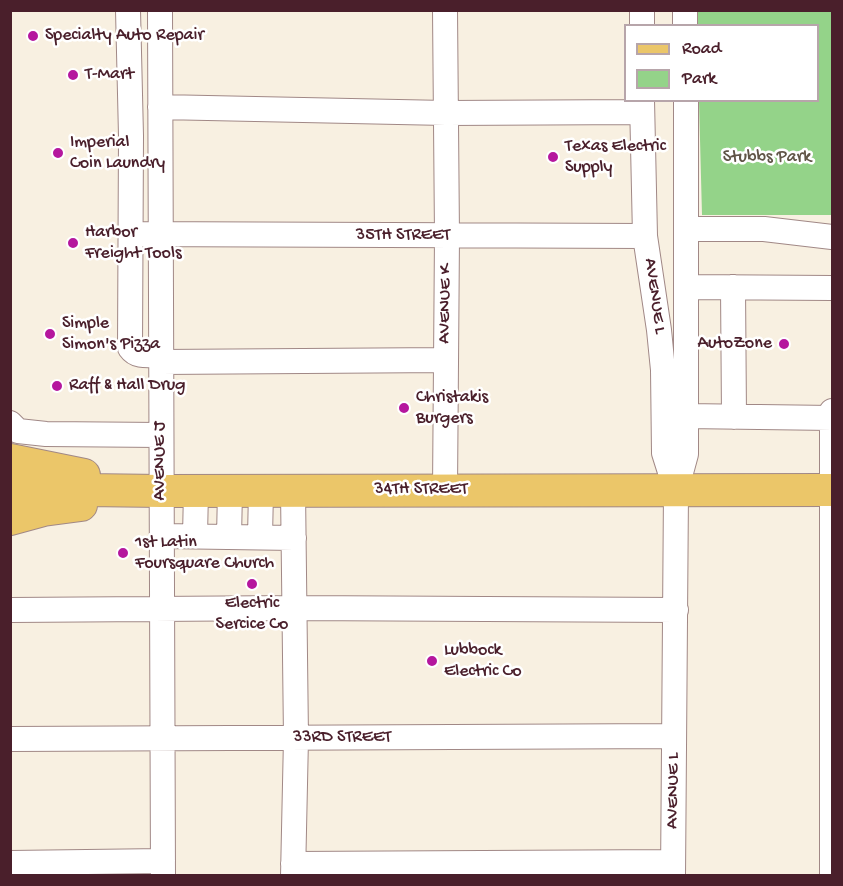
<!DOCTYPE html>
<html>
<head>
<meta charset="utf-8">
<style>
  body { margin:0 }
  #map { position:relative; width:843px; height:886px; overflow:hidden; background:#f8f0e1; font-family:"Gochi Hand",sans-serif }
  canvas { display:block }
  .frame { position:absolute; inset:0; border:12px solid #4a1f2b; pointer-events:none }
  .legend { position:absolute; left:624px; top:24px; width:195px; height:78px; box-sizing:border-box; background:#fff; border:2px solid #b7a5aa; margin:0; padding:8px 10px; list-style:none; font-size:18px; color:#4a1f2b }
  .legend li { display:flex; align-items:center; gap:12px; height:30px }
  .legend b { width:30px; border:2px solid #b7a5aa }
</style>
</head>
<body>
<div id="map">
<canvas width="843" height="886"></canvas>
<div class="frame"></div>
<ul class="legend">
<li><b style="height:8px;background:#ebc669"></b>Road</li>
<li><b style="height:16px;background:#94d389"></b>Park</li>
</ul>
</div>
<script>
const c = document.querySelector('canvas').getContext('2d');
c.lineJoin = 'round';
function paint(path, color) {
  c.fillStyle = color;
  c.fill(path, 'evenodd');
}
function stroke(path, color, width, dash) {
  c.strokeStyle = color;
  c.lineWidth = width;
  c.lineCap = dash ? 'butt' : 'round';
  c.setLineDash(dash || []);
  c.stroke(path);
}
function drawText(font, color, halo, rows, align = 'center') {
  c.font = font + ' "Gochi Hand",sans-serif';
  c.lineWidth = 5;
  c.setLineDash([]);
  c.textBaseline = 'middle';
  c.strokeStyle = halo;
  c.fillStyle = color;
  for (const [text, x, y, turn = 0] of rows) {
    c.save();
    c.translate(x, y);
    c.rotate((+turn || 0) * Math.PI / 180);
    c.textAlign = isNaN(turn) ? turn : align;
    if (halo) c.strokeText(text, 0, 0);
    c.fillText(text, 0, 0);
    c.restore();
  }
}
paint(new Path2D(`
  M697,11h135v204h-130l-3,-114 119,-1v-74l-120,-1z`), '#94d389');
const minor = new Path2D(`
  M128,10l3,126 -1,212c7,10 19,7 31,7
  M160,10l3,866
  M642,10v16
  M685,10v16
  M642,100l3,136 14,94 4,40 1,83 12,38
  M160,107l286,6 196,-1
  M688,229h76l68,8
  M130,234l515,2
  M687,287l145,1
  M733,287l1,130
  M161,362l285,-2
  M686,416l146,2
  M10,423l8,8 28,3 115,1
  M445,490l2,-254 -2,-226
  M162,536l132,2
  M195,536l1,-45
  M229,537l1,-46
  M260,537l1,-46
  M10,610l285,-2 381,2
  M10,739l664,-3
  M10,863l153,-2
  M293,864l380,-2
  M293,876l3,-138 -3,-247
  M673,876l3,-385 10,-37v-354
  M832,876v-465`);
const major = new Path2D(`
  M10,460l74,15
  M10,489l152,2 670,-1
  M10,519l33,-9 38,-5`);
stroke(minor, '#a18886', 26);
stroke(major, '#a18886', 34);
stroke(minor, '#fff', 24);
stroke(major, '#ebc669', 32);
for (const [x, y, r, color] of [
  [33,36,6,"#b5179e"],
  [73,75,6,"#b5179e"],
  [58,153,6,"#b5179e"],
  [553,157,6,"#b5179e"],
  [73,243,6,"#b5179e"],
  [50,334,6,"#b5179e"],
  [784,344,6,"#b5179e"],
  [57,386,6,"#b5179e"],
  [404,408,6,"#b5179e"],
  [123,553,6,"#b5179e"],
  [252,584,6,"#b5179e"],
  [432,661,6,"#b5179e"]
]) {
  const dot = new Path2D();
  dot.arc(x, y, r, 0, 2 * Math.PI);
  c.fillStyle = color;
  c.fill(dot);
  stroke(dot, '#fff', 2);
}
drawText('18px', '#4a1f2b', '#fff', [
  ["Specialty Auto Repair",45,36],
  ["T-Mart",85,75],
  ["Imperial",70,143],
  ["Coin Laundry",70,164],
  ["Texas Electric",565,147],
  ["Supply",565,168],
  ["Harbor",85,233],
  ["Freight Tools",85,254],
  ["Simple",62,324],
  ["Simon's Pizza",62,345],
  ["AutoZone",772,344,"right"],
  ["Raff & Hall Drug",69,386],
  ["Christakis",416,398],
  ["Burgers",416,419],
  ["1st Latin",135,543],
  ["Foursquare Church",135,564],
  ["Electric",252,604,"center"],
  ["Sercice Co",252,625,"center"],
  ["Lubbock",444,651],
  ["Electric Co",444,672]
], 'left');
drawText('18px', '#605547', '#fff', [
  ["Stubbs Park",767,158]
]);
drawText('18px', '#4a1f2b', '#fff', [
  ["35TH STREET",403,236],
  ["AVENUE L",654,296,82],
  ["AVENUE K",446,304,-89],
  ["AVENUE J",161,461,-90],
  ["34TH STREET",421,490],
  ["33RD STREET",342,738],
  ["AVENUE L",674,791,-89]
]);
</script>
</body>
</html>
